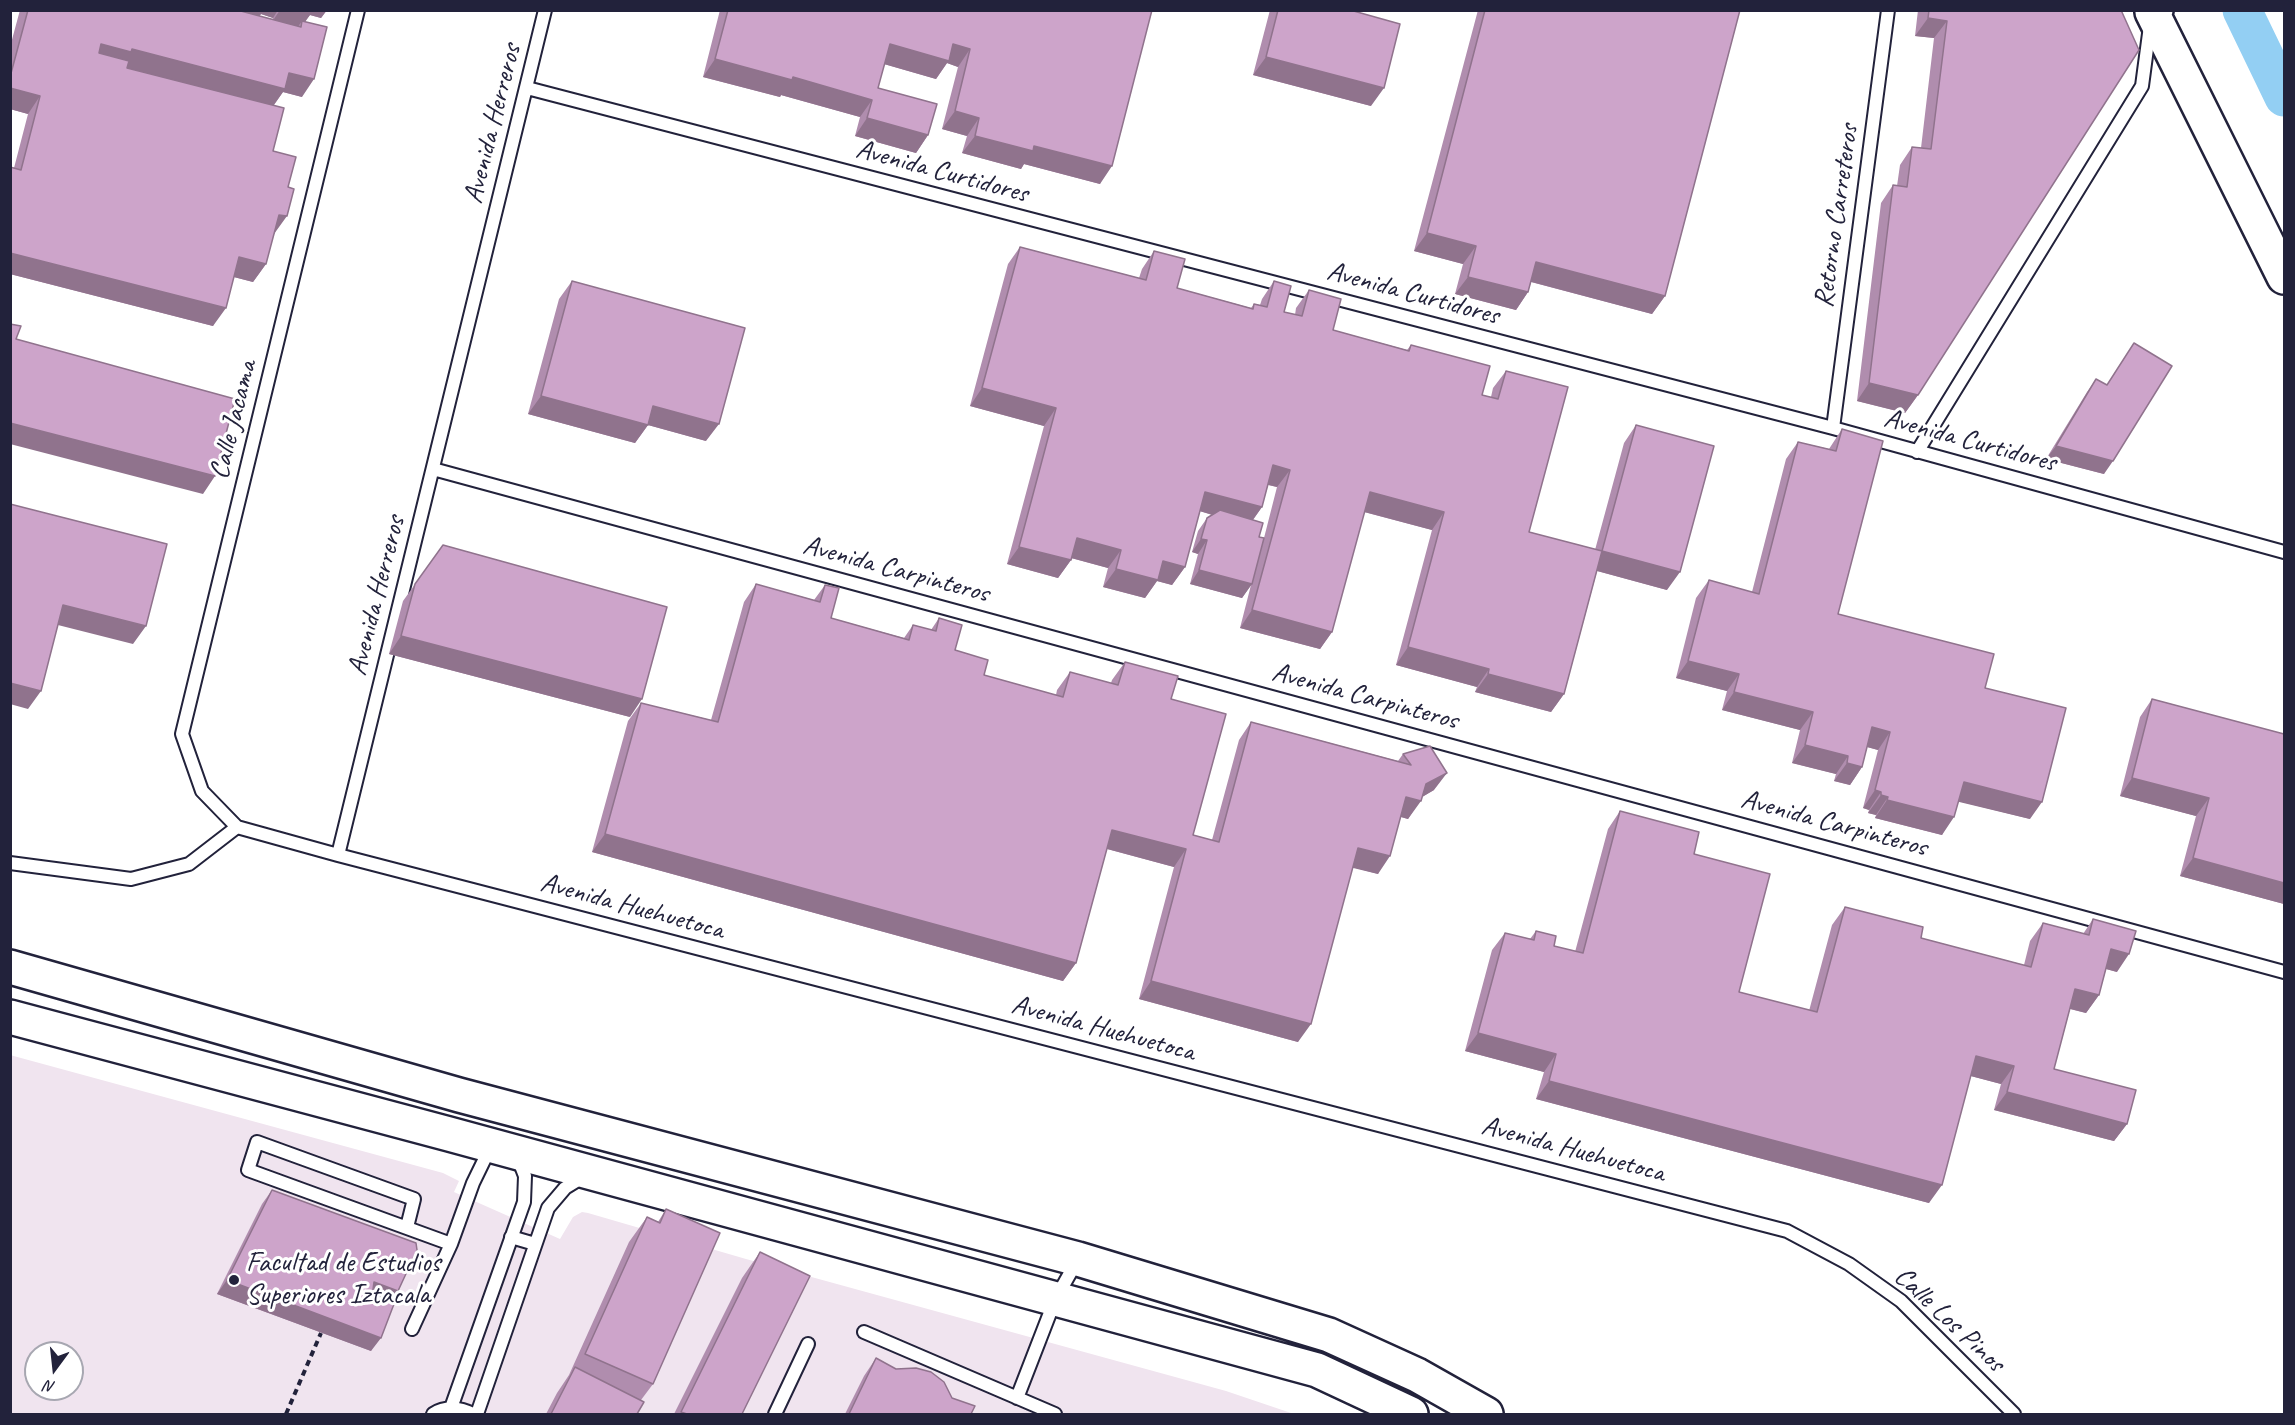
<!DOCTYPE html>
<html>
<head>
<meta charset="utf-8">
<style>
  body { margin:0 }
  #map { position:relative; width:2295px; height:1425px; overflow:hidden; background:#fff; font-family:Caveat,sans-serif }
  canvas { display:block }
  .frame { position:absolute; inset:0; border:12px solid #22223b; pointer-events:none }
  .north { position:absolute; left:24px; top:1341px; width:60px; height:60px; box-sizing:border-box; background:#fff; border:2px solid #a7a7b1; border-radius:50%; rotate:195deg; font-size:16px; font-weight:700; line-height:24px; text-align:center; color:#22223b }
  .north::after { content:''; display:block; margin:auto; width:21px; height:27px; background:#22223b; clip-path:polygon(50% 0,100% 100%,50% 72%,0 100%) }
</style>
</head>
<body>
<div id="map">
<canvas width="2295" height="1425"></canvas>
<div class="frame"></div>
<div class="north">N</div>
</div>
<script>
const c = document.querySelector('canvas').getContext('2d');
c.lineJoin = 'round';
function paint(path, color) {
  c.fillStyle = color;
  c.fill(path, 'evenodd');
}
function stroke(path, color, width, dash) {
  c.strokeStyle = color;
  c.lineWidth = width;
  c.lineCap = dash ? 'butt' : 'round';
  c.setLineDash(dash || []);
  c.stroke(path);
}
function drawText(font, color, halo, rows, align = 'center') {
  c.font = font + ' Caveat,sans-serif';
  c.lineWidth = 6;
  c.setLineDash([]);
  c.textBaseline = 'middle';
  c.strokeStyle = halo;
  c.fillStyle = color;
  for (const [text, x, y, turn = 0] of rows) {
    c.save();
    c.translate(x, y);
    c.rotate((+turn || 0) * Math.PI / 180);
    c.textAlign = isNaN(turn) ? turn : align;
    if (halo) c.strokeText(text, 0, 0);
    c.fillText(text, 0, 0);
    c.restore();
  }
}
paint(new Path2D(`
  M10,1055l433,118 16,8 -5,11 106,47 13,-22 9,-5 6,1 158,46 480,132 68,23h-1283zM36,1353h36v36h-36z`), '#f0e4ef');
stroke(new Path2D(`
  M2242,10l42,87`), '#93cff3', 39);
const lane = new Path2D(`
  M358,10l-176,724 20,57 35,36 101,28 1449,376 62,33 52,37 113,113
  M527,88l1306,340 451,124
  M1833,428l55,-418
  M1917,452l225,-366 8,-60
  M433,469l1851,503
  M338,855l207,-845
  M10,863l121,16 58,-15 48,-37
  M407,1227l7,-28 -157,-57 -9,28 203,74
  M511,1237l24,7
  M412,1329l39,-85 22,-61 18,-37
  M864,1332l191,82
  M1017,1398l38,-98 23,-41
  M451,1408l73,-206 1,-26 -7,-18
  M433,1414c12,-8 27,-7 40,0
  M477,1414l71,-206 17,-20 18,-11
  M775,1414l33,-70`);
const secondary = new Path2D(`
  M2156,10l-4,2 132,265
  M10,967l449,128 619,164 251,76 88,40 69,39
  M10,1017l439,117 868,236 94,44`);
stroke(lane, '#22223b', 16);
stroke(secondary, '#22223b', 38);
stroke(new Path2D(`
  M286,1414l35,-81`), '#22223b', 4, [6, 4.5]);
stroke(lane, '#fff', 12);
stroke(secondary, '#fff', 33);
paint(new Path2D(`
  M20,10h307l-6,8 -11,-3 -5,6 -3,76 -19,-5 -9,13 -1,46 1,83 -8,30 -13,18 -19,-5 -21,49 -203,-52v-107l4,1 14,-54 -18,-5v-62zM261,14l12,4 -1,2 -13,-4z
  M720,10h432l-52,174 -76,-20 -3,5 -59,-16 5,-17 -25,-7 16,-62 -11,-4 -11,16 -52,-15 -6,24 50,47 -12,18 -61,-17 5,-19 -79,-22 -1,2 -77,-20z
  M1270,10h80l21,96 -118,-31z
  M1478,10h262l-75,286 -13,18 -121,-32 -3,10 -12,18 -61,-16 8,-30 -49,-13z
  M1918,10h203l-203,385 -13,18 -48,-12 24,-198 12,-18 4,1 3,-21 12,-18 9,1 13,-110 -19,-2z
  M1020,247l119,31 3,-9 12,-18 23,37 74,20 3,-4 6,1 2,-6 12,-18 10,31 11,3 1,-7 13,-18 24,40 74,20 4,-5 71,50 9,2 2,-9 13,-17 23,161 66,18 29,-107 12,-18 31,165 -70,-19 -33,123 -13,18 -76,-20 2,-5 -81,-22 36,-135 -68,-18 -32,120 -12,17 -80,-21 11,-43 -9,13 -52,-14 8,-30 -6,-2 6,-21 9,-13 5,-3 -12,-4 -15,56 -13,18 -15,-4 -12,17 -42,-11 5,-19 -37,-10v2l-13,18 -51,-14 37,-138 -74,-20 38,-142zM1268,485l9,2 -13,51 -5,-1 -6,-17 9,-13z
  M572,281l134,160 -58,-16 -13,18 -107,-29 31,-115z
  M2134,343l-30,131 -58,-15 41,-67 9,-13 11,6z
  M1842,429l-4,185 147,74 45,131 -72,-18 -16,34 -67,-17 1,-3 -8,-2 1,-3 -6,-2 15,-58 -11,-3 -5,20 -12,18 -16,-4 2,-7 -44,-11 8,-33 -78,-20 5,-19 -51,-13 20,-80 13,-18 43,12 34,-133 12,-17 31,7z
  M443,545l187,172 -241,-63 14,-53z
  M756,584l58,16 11,-15 6,33 73,20 9,-13 18,5 8,-12 16,32 29,25 72,20 1,-5 13,-18 41,11 1,-3 13,-18 46,37 22,136 19,5 27,-100 12,-18 147,39 5,-7 31,36 -12,7 -14,22 -7,-2 -23,57 -26,-7 -54,175 -159,-43 35,-132 -67,-18 -31,114 -13,18 -471,-129 36,-131 13,-18 70,17 33,-118z
  M2152,699l132,35v170l-104,-28 16,-60 -76,-20 20,-79z
  M1620,811l74,43 45,138 70,19 23,-86 13,-18 76,31 103,27 6,-24 13,-18 40,11 10,-15 24,53 -11,-3 -7,26 -13,18 -16,-4 -16,60 73,55 -13,17 -120,-31 7,-26 -30,-8 -42,127 -393,-104 8,-27 -79,-21 27,-101 13,-17 25,6 6,-8 18,15 21,6 33,-123z
  M272,1190l126,101 -8,11 -19,49 -154,-57 45,-90z
  M666,1209l-13,175 -12,16 -4,14h-91l11,-21 12,-18 60,-133 18,-25 11,5z
  M760,1252l-18,162h-68l68,-136z
  M876,1358l95,56h-126l19,-38z`), '#b08dae');
paint(new Path2D(`
  M204,10h74l-5,8 -12,-4 -7,9z
  M280,10h47l-6,8 -11,-3 -10,14 2,-8 -5,7 -25,-6z
  M1928,18l19,3 -13,17 -19,-2z
  M101,44l31,5 157,24 25,6 -12,18 -19,-5 -10,14 -184,-44z
  M890,44h63l17,5 -12,18 -11,-4 -11,16 -59,-17z
  M1266,57l118,31 -13,18 -118,-31z
  M715,59l78,18 79,23 -12,17 -79,-22 -1,2 -77,-20z
  M10,88l30,8 -12,18 -18,-5z
  M955,111l24,7 -12,18 -25,-7z
  M867,118l61,17 -12,18 -61,-17z
  M975,136l59,10 78,20 -12,18 -76,-20 -3,5 -59,-16z
  M279,215l8,1 -13,18 -8,-1z
  M1427,233l49,13 -13,18 -49,-13z
  M10,253l216,55 -13,18 -203,-52z
  M239,257l27,7 -13,18 -27,-7z
  M1536,262l129,34 -13,18 -128,-34z
  M1468,277l60,15 -12,18 -61,-16z
  M1869,383l49,12 -13,18 -48,-12z
  M982,388l74,20 -12,18 -74,-20z
  M541,396l112,10 66,18 -13,17 -58,-16 -13,18 -107,-29z
  M10,423l205,53 -12,18 -193,-50z
  M2056,446l57,15 -9,13 -58,-15z
  M1273,465l17,5 -13,17 -16,-4z
  M1205,492l57,15 -13,18 -57,-16z
  M1370,492l74,20 -12,18 -75,-20z
  M1077,538l44,12 -13,18 -44,-12z
  M1201,539l6,1 -9,14 -6,-2z
  M1019,547l52,13 -13,18 -51,-14z
  M1602,551l78,21 -13,18 -77,-21z
  M1163,561l22,6 -13,18 -15,-4 -12,17 -42,-11 13,-18z
  M1199,570l53,14 -10,14 -52,-14z
  M63,605l83,21 -13,18 -83,-21z
  M1252,610l80,22 -12,17 -80,-21z
  M401,636l241,63 -12,18 -241,-63z
  M1408,647l81,22 -12,18 -81,-22z
  M1688,661l51,13 -12,17 -51,-13z
  M1488,674l76,20 -13,18 -76,-20z
  M10,683l31,8 -13,18 -18,-5z
  M1734,692l79,20 -13,18 -78,-20z
  M1872,727l18,5 -12,18 -18,-5z
  M1805,745l43,11 -12,18 -44,-11z
  M1847,763l15,4 -12,18 -16,-4z
  M1447,773l-13,17 -17,10 4,1 -13,18 -14,-4 12,-18 20,-13z
  M2132,778l77,20 -13,18 -76,-20z
  M1964,782l78,20 -12,17 -79,-19z
  M1875,790l6,2 -12,18 -6,-2z
  M1881,795l7,2 -12,18 -8,-2z
  M1887,800l67,17 -12,18 -67,-17z
  M1112,830l74,19 -12,18 -74,-20z
  M605,834l471,129 -13,18 -471,-129z
  M1358,848l32,8 -12,18 -33,-8z
  M2193,858l91,25v21l-104,-28z
  M2111,949l18,5 -12,18 -18,-5z
  M1151,981l160,43 -13,18 -159,-43z
  M2075,989l24,6 -13,18 -23,-6z
  M1478,1033l78,21 -12,18 -79,-21z
  M1976,1056l38,10 -13,18 -38,-10z
  M1549,1081l393,104 -13,18 -393,-104z
  M2007,1092l120,32 -13,17 -120,-31z
  M227,1280l154,58 -10,13 -154,-57z
  M374,1282l24,9 -9,13 -24,-8z`), '#90738d');
const building = new Path2D(`
  M28,10h209l64,17 1,-6 25,6 -13,52 -25,-6 -4,16 -153,-40 -1,3 -30,-8 -2,9 30,8 -2,7 157,40 -11,43 23,6 -8,30 6,2 -7,27 -8,-1 -13,49 -27,-7 -13,51 -216,-55v-86l11,3 19,-74 -30,-8v-11z
  M728,10h424l-40,156 -78,-20 -1,5 -58,-15 4,-18 -24,-7 15,-62 -17,-5 -4,17 -59,-17 -12,44 59,16 -9,31 -61,-17 5,-18 -79,-23 -1,3 -77,-21z
  M1278,10h72l50,14 -16,64 -118,-31z
  M1485,10h255l-75,286 -129,-34 -8,30 -60,-15 8,-31 -49,-13z
  M1929,10h192l18,40 -221,345 -49,-12 24,-198 14,2 5,-40 19,2 16,-128 -19,-3z
  M1020,247l126,33 8,-29 31,8 -8,29 76,21 1,-5 13,3 7,-26 17,5 -7,26 18,4 7,-26 32,9 -8,31 76,21 2,-6 79,21 -8,29 16,4 8,-28 62,16 -39,145 73,19 -38,143 -76,-20 1,-5 -81,-22 36,-135 -74,-20 -38,140 -80,-22 38,-140 -17,-5 -11,42 -57,-15 -20,75 -22,-6 -5,19 -42,-11 5,-19 -44,-12 -6,22 -52,-13 37,-139 -74,-20z
  M572,281l173,47 -26,96 -66,-18 -5,19 -107,-29z
  M10,324l11,2 -5,13 219,60 -20,77 -205,-53z
  M2134,343l38,23 -59,95 -57,-15 40,-67 11,6z
  M1636,425l78,21 -34,126 -78,-21z
  M1842,429l41,12 -45,173 156,40 -9,34 81,20 -24,94 -78,-20 -10,35 -67,-17 1,-3 -7,-2v-3l-6,-2 15,-58 -18,-5 -10,40 -15,-4 1,-7 -43,-11 8,-33 -79,-20 5,-18 -51,-13 21,-81 50,14 39,-152 38,9z
  M10,504l157,40 -21,82 -83,-21 -22,86 -31,-8z
  M1220,510l43,13 -4,14 5,1 -12,46 -53,-14 8,-30 -6,-1 6,-21z
  M443,545l224,62 -25,92 -241,-63 14,-52z
  M756,584l64,18 5,-17 14,3 -8,30 78,22 4,-15 23,6 3,-13 23,7 -7,25 33,10 -4,15 79,22 7,-25 48,13 7,-23 53,14 -7,23 55,15 -33,121 26,7 32,-120 160,43 -8,-11 27,-8 17,27 -21,11 -5,17 -15,-4 -16,59 -32,-8 -47,176 -160,-43 35,-132 -74,-19 -36,133 -471,-129 36,-131 77,19z
  M2152,699l132,35v149l-91,-25 16,-60 -77,-20z
  M1620,811l79,21 -5,22 76,20 -31,118 78,20 28,-105 78,20 -2,11 110,29 12,-44 46,12 4,-16 43,12 -7,23 -18,-5 -12,46 -24,-6 -21,80 82,21 -9,34 -120,-32 7,-26 -38,-10 -34,129 -393,-104 7,-27 -78,-21 27,-100 29,7 2,-9 20,5 -2,10 29,7z
  M272,1190l144,53 1,7 -19,41 -24,-9 -2,15 22,7 -13,34 -154,-58z
  M666,1209l54,24 -67,151 -68,-30 62,-137 13,6z
  M760,1252l50,24 -68,138h-55l-6,-2z
  M876,1358l20,11 20,-1 15,4 13,10 8,16 23,8 -4,8h-122z
  M575,1367l69,35 -7,12h-86z`);
paint(building, '#cda4ca');
stroke(building, '#90738d', 1.5);
for (const [x, y, r, color] of [
  [234,1280,6,"#22223b"]
]) {
  const dot = new Path2D();
  dot.arc(x, y, r, 0, 2 * Math.PI);
  c.fillStyle = color;
  c.fill(dot);
  stroke(dot, '#fff', 2);
}
drawText('28px', '#22223b', '#fff', [
  ["Avenida Herreros",493,124,-76],
  ["Avenida Curtidores",942,172,15],
  ["Retorno Carreteros",1837,216,-82],
  ["Avenida Curtidores",1413,294,15],
  ["Calle Jacama",234,420,-76],
  ["Avenida Curtidores",1970,441,15],
  ["Avenida Carpinteros",896,570,15],
  ["Avenida Herreros",377,596,-76],
  ["Avenida Carpinteros",1365,697,15],
  ["Avenida Carpinteros",1834,824,15],
  ["Avenida Huehuetoca",632,907,15],
  ["Avenida Huehuetoca",1103,1029,15],
  ["Avenida Huehuetoca",1573,1150,15],
  ["Calle Los Pinos",1949,1320,43]
]);
drawText('28px', '#22223b', '#fff', [
  ["Facultad de Estudios",246,1264],
  ["Superiores Iztacala",246,1296]
], 'left');
</script>
</body>
</html>
